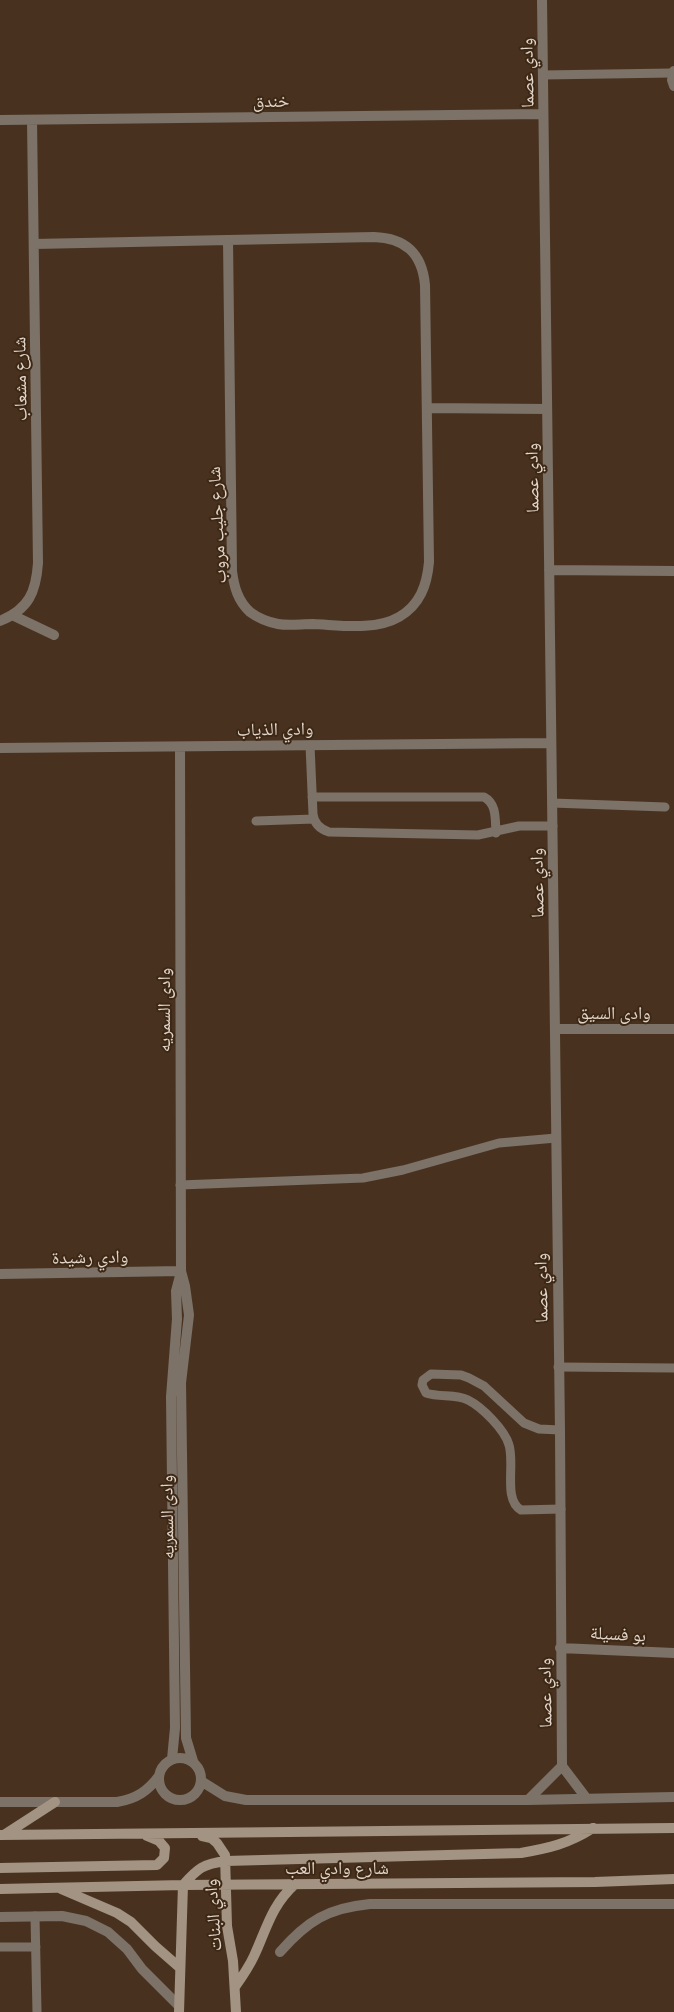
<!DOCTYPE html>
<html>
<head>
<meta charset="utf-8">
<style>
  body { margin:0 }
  canvas { display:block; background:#48321f }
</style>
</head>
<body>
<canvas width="674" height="2012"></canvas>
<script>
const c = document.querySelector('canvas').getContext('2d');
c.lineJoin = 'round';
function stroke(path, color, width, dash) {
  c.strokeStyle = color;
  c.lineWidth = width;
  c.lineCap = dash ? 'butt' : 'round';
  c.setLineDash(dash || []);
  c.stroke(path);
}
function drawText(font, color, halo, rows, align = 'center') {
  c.font = font + ' "Exo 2","Noto Naskh Arabic",sans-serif';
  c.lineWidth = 4;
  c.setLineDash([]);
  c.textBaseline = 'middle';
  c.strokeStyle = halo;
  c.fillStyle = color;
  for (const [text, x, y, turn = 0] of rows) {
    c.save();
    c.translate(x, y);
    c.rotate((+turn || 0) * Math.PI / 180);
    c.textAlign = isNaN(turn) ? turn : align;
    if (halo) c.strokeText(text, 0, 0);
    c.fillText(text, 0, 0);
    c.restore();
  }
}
stroke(new Path2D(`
  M543,75l129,-2
  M310,745l3,69c1,10 7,15 16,18l149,3 41,-9h34
  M312,797h172c13,7 11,22 12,36
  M552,803l113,4
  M256,821l58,-2
  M180,1185l183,-7 40,-8 96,-27 57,-5
  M558,1367l116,1
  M560,1430l-21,-1 -15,-6 -40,-37 -15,-8 -8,-3 -30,-1 -8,6 -1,5 4,8c14,5 29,0 42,7 14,7 37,30 41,45 6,19 -6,55 12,65l40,-1
  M35,1916l2,96
  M0,1947h36`), '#7c7268', 9);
stroke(new Path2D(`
  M542,0l18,1430 2,336 25,33
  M674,71l-2,9 2,6
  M0,120l543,-6
  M34,244l340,-7c31,1 48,16 51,48l4,277c-2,23 -9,43 -30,55 -24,14 -60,8 -86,7 -12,0 -24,2 -35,0 -10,-2 -20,-6 -28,-12 -12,-11 -16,-25 -18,-41l-4,-331
  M427,408l120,1
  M549,570l125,1
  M12,615l42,20
  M0,621c29,-12 36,-29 38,-58l-6,-443
  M0,748l551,-5
  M180,748l1,523 4,15 4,29 -8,68 5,355 7,23
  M555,1029h119
  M0,1274l181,-3
  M560,1648l114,5
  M159 1779a21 21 0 1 1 42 0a21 21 0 1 1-42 0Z
  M172,1759l3,-31 -4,-331 6,-78 -1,-28 5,-19
  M201,1781l24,15 21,4h282l146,-3
  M528,1800l34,-34
  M0,1802h117c19,-3 31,-11 42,-26
  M0,1917l62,-1 24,5 22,11 19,17 15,20 36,36
  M280,1952c27,-31 48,-44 90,-48h304`), '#7c7268', 10);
stroke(new Path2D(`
  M0,1835l674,-7
  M4,1835l51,-33
  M202,1836l9,2 6,5 8,12 2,71 6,35 3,51
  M0,1868l157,-3 7,-7 1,-10 -6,-7 -12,-5
  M183,1885c15,-17 20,-21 43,-24l295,-8c28,-5 47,-9 72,-25
  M0,1889l183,-4 412,-3 79,-3
  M61,1889l56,24 14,9 24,24 24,21
  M235,1987c7,-10 14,-20 19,-31 13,-28 17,-50 41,-72
  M179,2012l4,-127`), '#a39383', 10);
drawText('18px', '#e2d5c9', '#3d2815', [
  ["وادي عصما",527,73,-91],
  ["خندق",271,101,-1],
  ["شارع مشعاب",20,379,-91],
  ["وادي عصما",532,478,-91],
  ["شارع جليب مروب",217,525,-93],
  ["وادي الذياب",275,729,-1],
  ["وادي عصما",537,883,-91],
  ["وادى السمريه",164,1010,-90],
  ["وادى السيق",614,1013],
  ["وادي رشيدة",90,1257,-1],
  ["وادي عصما",541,1288,-91],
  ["وادى السمريه",167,1517,-91],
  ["بو فسيلة",618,1634,3],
  ["وادي عصما",545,1693,-91],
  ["شارع وادي العب",337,1868],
  ["وادي البنات",213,1915,-94]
]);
</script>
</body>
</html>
